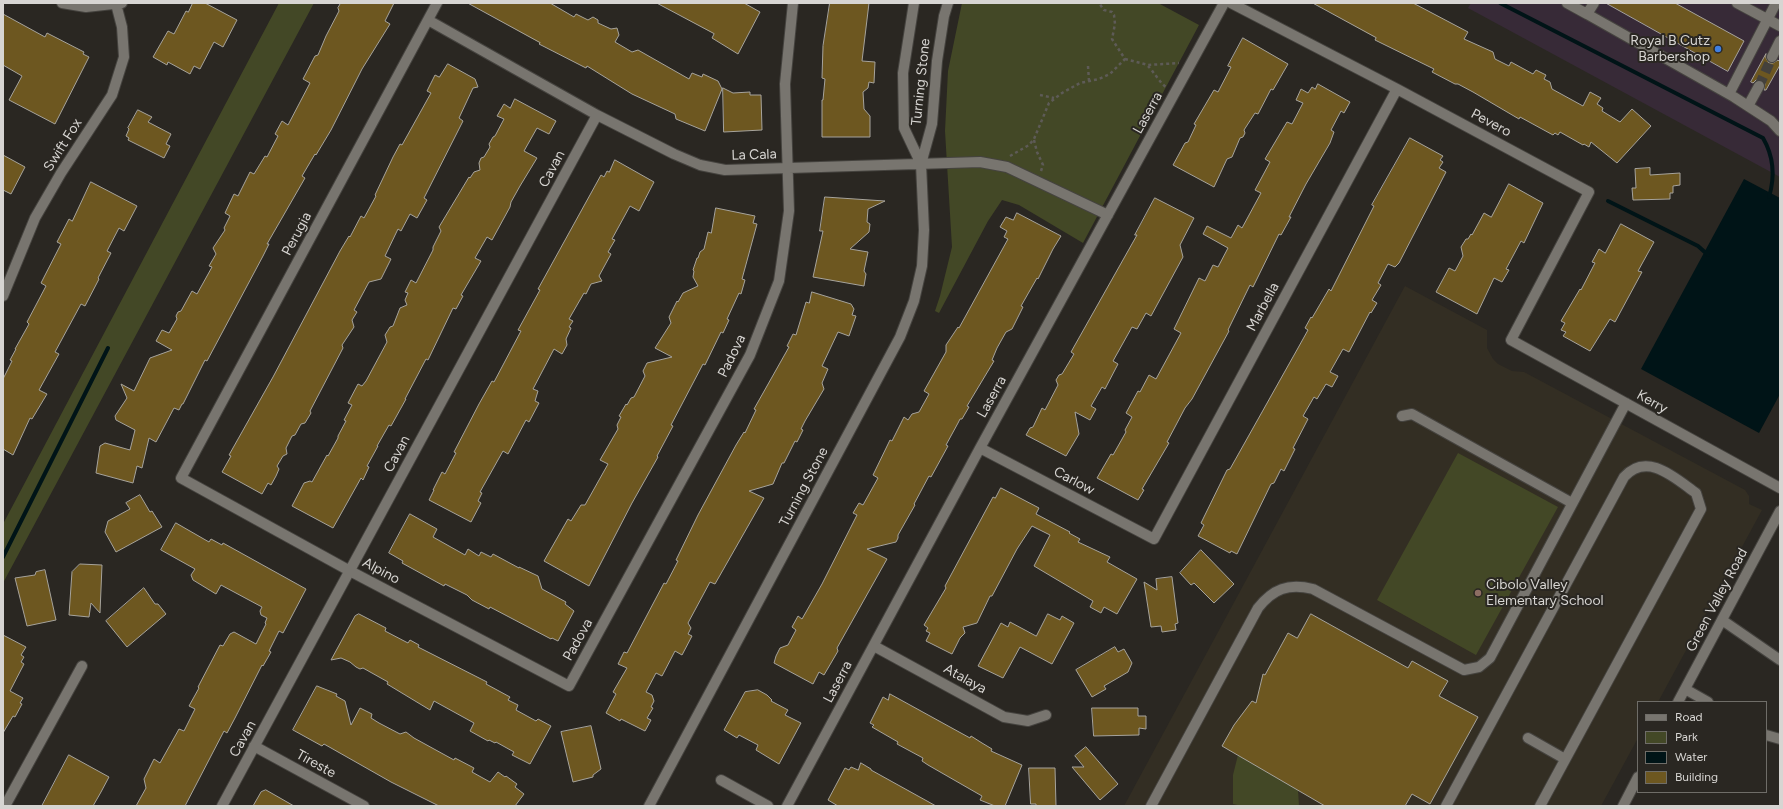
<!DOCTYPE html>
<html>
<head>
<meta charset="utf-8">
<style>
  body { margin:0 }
  #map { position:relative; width:1783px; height:809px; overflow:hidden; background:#2a2722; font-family:Figtree,sans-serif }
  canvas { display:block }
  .frame { position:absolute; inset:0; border:4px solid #d7d5d2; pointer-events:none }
  .legend { position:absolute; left:1637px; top:701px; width:130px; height:92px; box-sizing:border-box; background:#2a2722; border:1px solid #6f6d68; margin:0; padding:5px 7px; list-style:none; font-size:12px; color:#d7d5d2 }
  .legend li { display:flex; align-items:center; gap:8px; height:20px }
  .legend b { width:20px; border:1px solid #6f6d68 }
</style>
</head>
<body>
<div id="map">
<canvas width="1783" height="809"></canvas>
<div class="frame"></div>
<ul class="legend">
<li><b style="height:5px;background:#78756f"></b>Road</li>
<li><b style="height:11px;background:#434826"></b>Park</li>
<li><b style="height:11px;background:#001417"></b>Water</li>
<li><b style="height:11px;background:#6d5720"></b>Building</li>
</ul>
</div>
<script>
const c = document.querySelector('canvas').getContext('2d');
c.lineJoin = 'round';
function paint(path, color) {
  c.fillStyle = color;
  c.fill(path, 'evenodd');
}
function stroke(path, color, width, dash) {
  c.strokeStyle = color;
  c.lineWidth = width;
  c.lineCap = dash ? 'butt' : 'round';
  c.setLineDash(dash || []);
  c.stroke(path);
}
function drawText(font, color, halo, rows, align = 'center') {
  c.font = font + ' Figtree,sans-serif';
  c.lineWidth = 4;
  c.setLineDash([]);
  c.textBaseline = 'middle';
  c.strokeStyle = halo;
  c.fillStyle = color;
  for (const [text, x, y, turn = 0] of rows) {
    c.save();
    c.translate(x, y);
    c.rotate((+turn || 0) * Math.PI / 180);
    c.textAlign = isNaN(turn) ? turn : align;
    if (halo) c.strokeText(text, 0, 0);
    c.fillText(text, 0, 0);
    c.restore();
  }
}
paint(new Path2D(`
  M1471,3h309v174l-312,-169z`), '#372a37');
paint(new Path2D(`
  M1405,286l82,44v18l6,11 5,5 14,7 12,1 221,118 4,6v8l13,6 -104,192h-20v36l-37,68h-477z`), '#332e23');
paint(new Path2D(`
  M279,3h35l-311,580v-59z
  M962,3h196l41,22 -116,218 -64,-38 -17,-5 -14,21 -49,92 -4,-2 5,-15 12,-49 -7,-116 3,-60z
  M1458,453l100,54 -82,148 -99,-55z
  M1238,755l60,35 1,16h-57l-9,-2v-29z`), '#434826');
paint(new Path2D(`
  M1744,179l36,19v196l-21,39 -118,-64z`), '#001417');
stroke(new Path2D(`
  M1500,3l263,135c11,19 12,39 6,59
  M1608,201l90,45 10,9
  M3,557l105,-209`), '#001417', 4);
const building = new Path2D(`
  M193,3h12l32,17 -14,27 -9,-5 -14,27 -6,-3 -4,8 -22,-12 -1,3 -14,-8 15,-26 6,3 12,-23 2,1z
  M341,3h53l-9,18 5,3 -28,45 -31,61 -15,25 -1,-1 -13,22 3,2 -38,66h2l-6,12 -56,105 -2,-1 -22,44h-1l-3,6 -5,-2 -18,34 -7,-4 -7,30 -5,-2 -4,17 -37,-10 4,-27 5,-3 25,7 5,-20 -19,-10 -1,-4 12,-18 -6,-14 13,7 16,-33 22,-8 -16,-9 6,-11 7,3 8,-14 -1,-3 2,-4 3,-1 11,-20 5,3 15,-27 -3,-1 7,-12 -3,-6 12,-18 -1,-2 6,-12 -5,-3 9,-19 4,2 12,-24 4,2 11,-18 2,1 11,-21 -3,-2 7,-13 6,4 22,-42 -7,-4 12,-23 3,-1 8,-19 13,-25 -1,-3z
  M468,3h82l24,14 2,-3 12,6 5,-3 5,3v3l13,6 6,-1 2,7 -4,7 17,10 6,-2 51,29 3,-6 10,4 1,-3 15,7 4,8 -17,42 -29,-12 -1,-5 -43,-20 -45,-28 -1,2 -47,-24 1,-1z
  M657,3h87l16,9 -22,42 -26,-16 2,-4z
  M830,3h39l-7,58 13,1 -1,21 -5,-1 -1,6 -5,4 1,17 6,7v21h-48v-37h1l2,-21 -3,-1 1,-32z
  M1313,3h100l55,29 -4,7 29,13 2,7 14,7 2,-4 22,12 3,-4 10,5 -2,4 6,3 2,7 31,17 7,-14 11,6 -4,6 6,4 -1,3 18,11 12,-13 19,17 -34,37 -26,-21 -2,5 -5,-3 -1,1 -23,-13 -2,3 -3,-2 -2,2 -33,-18 -1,2 -46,-27 -15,-8h-3l-23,-12 2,-3 -59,-29 1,-2z
  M1606,3h69l69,38 -16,30z
  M3,14l42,23 2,-4 37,19 -1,2 6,3 -34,67 -46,-24 13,-24 -19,-11z
  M1243,38l45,26 -15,26 -2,-1 -13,25 -3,-1 -11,17 1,3 -2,4 -3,1 -8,19 -5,2 -13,28 -41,-22 12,-22 3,-1 8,-17 -2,-1 20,-34 4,2 13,-25 -3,-1z
  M1766,54v4l3,5h4l5,-3 2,2v3l-14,25h-2l1,-7 -3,-3h-6l-3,3 -2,-1z
  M448,64l27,15 3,8 -5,1 -14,30 4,3 -39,77 3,2 -10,18 -7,-4 -9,17 -3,-2 -13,27 6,3 -10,20 -12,3 -15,28 3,2 -5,8 2,7 -12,18 1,3 -33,63 1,2 -6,10 -4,1 -6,11 -3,1 -6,12 1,6 -4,2 -6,10 2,3 -3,7 -5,9 -3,-2 -6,11 -40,-22 9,-16 -2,-1 44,-78 67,-126 9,-15 1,1 11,-21 3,2 12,-22 -1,-1 18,-38 7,-13 2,1 29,-52 -4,-2 8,-16 4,2z
  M1318,84l32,18 -6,11 -3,-2 -10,19 3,2 -4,11 -24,41 -17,33h2l-10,18 -2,-1 -26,53 -3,-2 -22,45 1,1 -37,68 -7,9 -18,34 2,1 -27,46 2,1 -6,10 -41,-22 14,-24 2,1 13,-23 -1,-2 7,-13 -6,-4 12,-22 2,1 9,-17 7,4 25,-46 -7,-4 25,-51 6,3 8,-16 5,2 10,-19 -25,-14 4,-8 24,12 7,-13 4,3 19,-35 -6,-3 15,-28 -5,-3 22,-37 5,2 11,-21 -7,-3 5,-11 7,4 4,-6 3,2z
  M723,88l10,5 17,-1v3h11l1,35 -38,2z
  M515,99l41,22 -7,13 -12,-6 -13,23 13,7 -17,28 -9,16 -1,5 -18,33 -5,-3 -12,21 6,3 -20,34 2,1 -7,13 -3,-1 -25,52 -2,-1 -21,40h1l-15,27 -2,-1 -12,21h1l-11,20 2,1 -6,13 -2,-2 -28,50 -41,-22 12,-23 6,-2 2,1 15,-27 1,1 10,-18v-2l8,-15 -2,-1 8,-15 -4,-2 10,-19 4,2 4,-5 21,-39 -2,-7 5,-8 3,-1 7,-18 7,-3 -2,-5 3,-7 -3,-1 6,-12 5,3 17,-33v-3l8,-16 -2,-4 30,-50 1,1 4,-6 6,-2 -1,-7 2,-5 3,-1 6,-10 -1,-3 4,-7 2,-1 9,-17 -7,-3 7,-12 6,4z
  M138,110l14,7 -4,5 23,12 -5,10 4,2 -6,12 -36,-18 1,-2 -3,-2 3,-7 -1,-1z
  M1410,138l33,18 -3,4 3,2 -4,6 7,4 -47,91 -4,4 -7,-3 -10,19 3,2 -9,15 5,3 -6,10 -1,-1 -21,40 -6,-3 -13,23 8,4 -6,11 -6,-3 -9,15 -3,-2 -11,19 5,3 -15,29 2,1 -11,22 -3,-2 -7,14 -3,1 -34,70 -6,-3 -1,2 -32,-17 6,-11 -3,-2 26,-53 3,-1 68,-121 10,-18 -3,-2 6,-11 1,1 17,-29 2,2 43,-85 -2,-1z
  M3,155l22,12 -14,27 -8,-4z
  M615,160l39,22 -15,29 -9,-5 -18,33 3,1 -7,12 3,2 -12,22 3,5 -11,3 -5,10 -2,-1 -15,26 4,2 -4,6 2,1 -5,11 1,6 -5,9 -8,-5 -21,40 5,2 -3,10 4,2 -10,19 -3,-2 -18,34 -5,-3 -23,41 2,1 -4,8 3,2 -10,19 -42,-22 5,-10h-1l9,-18 3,2 11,-21 -2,-1 25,-48 13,-23 2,1 27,-51 -3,-1 22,-40 -2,-1 63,-114 3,2 3,-6 2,1z
  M1650,168v7l30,-2v12l-7,1v7h-3v6l-37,1 -1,-12h4l-1,-19z
  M91,182l46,24 -13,25 -5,-3 -12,23 4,2 -13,25 1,1 -14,27 -4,-2 -26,48 4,2 -20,36 8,4 -15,25 -2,-1 -17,37 -10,-6v-70l9,-18 -2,-1 6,-11h-1l14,-25 -2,-2 19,-36 -5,-3 20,-39 -4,-2 12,-23 3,2z
  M1509,184l34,19 -19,40 -3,-2 -15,28 3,1 -7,12 -8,-4 -17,36 -41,-22 13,-24 6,3 8,-15 -2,-9 5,-8h2l3,-5 1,1 12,-22 7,4z
  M825,197l60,4 -17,8 -1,13 3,2 -1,8 -19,17 18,3 -4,19 2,3 -2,12 -51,-9 10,-46h-3z
  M1155,198l39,20 -14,27 3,12 -32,59 -5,-3 -9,16 -5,-2 -19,34 5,3 -13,25 -3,-2 -11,19 5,3 -6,11 -15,-8 4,22 -13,22 -40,-21 4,-7 3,-1 9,-19 3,2 13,-25 -2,-5 3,-5 3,-1 12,-20 -3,-2 66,-117h-2z
  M716,208l39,8 -2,7 4,1 -15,55 3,1 -4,14 -2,-1 -12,26 2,1 -6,13 -2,-1 -16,33 -2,-1 -32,61 2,1 -16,30 1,1 -26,46 -43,83 -45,-25 24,-42 3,2 10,-16h4l23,-41 -8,-4 18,-31 -1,-4 4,-8 -2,-1 7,-12 1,1 4,-7 3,-1 11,-21 -2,-5 4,-8 25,-6 -17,-9 16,-25 -2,-6 8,-16 1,1 5,-9 15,-7 -5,-9 1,-6 -1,-1 4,-12h1l2,-6 4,-3 4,-17 3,1z
  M1017,213l44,23 -8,13 -15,30 -1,-1 -16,28 2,1 -11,22 -6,3 -9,16 -5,12 2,1 -27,45 2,1 -7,12h-2l-2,4 -12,22 2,1 -17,31 -2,-1 -15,28 1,1 -17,30v3l-2,4 -29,7 20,10 -50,89 1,3 -14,24 -5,-3 -6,12 -39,-21 2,-7 4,-8 8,-3 8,-15 -4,-3 6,-11 4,3 20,-35 35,-69 -4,-2 6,-10 4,2 15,-27 -5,-3 17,-35 2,1 12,-24 4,3 4,-6 7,-2 10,-18 -5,-3 22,-39v-7l12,-18 1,1 49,-89 -4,-2 3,-6 -7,-4 6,-10 7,3z
  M1621,224l33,18 -16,29 4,1 -27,50 -5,-3 -20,32 -27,-15 3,-4 -5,-2 4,-7 -4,-2 19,-32 1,1 14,-27 -3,-1 7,-13 6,4z
  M812,292l39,12 3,5 -2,6 4,1 -7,20 -11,-4 -16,34 6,3 -6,14 2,6 -19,32 -4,8 2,1 -6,12 -2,-1 -11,22h-2l-9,21 -24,7 15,7 -49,86 -5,-2 -22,41 3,5 -3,6 4,2 -10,19 -7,-4 -13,25 -6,-3 -10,19 6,3 2,6 -3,6 2,1 -6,10 4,2 -6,11 -24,-12 -1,2 -14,-8 10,-19 -3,-2 14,-24 -9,-4 6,-12 3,1 37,-70 2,1 12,-23 -2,-1 22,-45 38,-70 8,-13 1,1 11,-23 -2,-1 35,-62 -2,-1 6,-12 3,1 10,-33 3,1z
  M1001,488l38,20 -3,6 34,18 -1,1 11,6 -2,3 32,15 -3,5 30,17 -20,35 -13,-7 -3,6 -11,-6 3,-6 -59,-35 16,-31 -18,-9 -15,23 -25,47h-2l-13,27 -14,4 2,6 -5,5 -8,16 -26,-13 4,-8 -4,-2 2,-3 -4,-3 22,-37 -1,-2 48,-89 2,1z
  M140,495l10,17 2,-1 10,16 -46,25 -11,-20 3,-11 22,-12 -4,-6z
  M410,514l27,15 -4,8 32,18 3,-6 11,7 2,-4 10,5 2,-3 26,14v-1l19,9 4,13 24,13 -1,2 9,7 -16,30 -6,-3 -1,1 -61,-32 -1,2 -17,-9 -5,-5 -22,-11 -1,2 -42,-23 1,-2 -14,-8z
  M176,523l33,19 2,-3 11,6 1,-2 83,46 -23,44 -4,-2 -10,20 2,1 -8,14 -1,-1 -27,53 -8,15 -3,-2 -39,75h-49l10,-18 -2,-9 10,-20 6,4 19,-34 5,2 11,-22 -6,-3 10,-18 -1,-1 22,-42 3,1 7,-12 4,-2 22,12 10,-20 -1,-1 2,-5 -6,-3 -1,-4 2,-4 -41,-22 -5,9 -23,-14 -2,-5 4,-6 -34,-19z
  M1201,550l33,34 -20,19 -20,-20 -3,2 -11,-12z
  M80,564l22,1 -2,48 -9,-10 -2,14 -20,-2 3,-43z
  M45,570l11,50 -29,6 -12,-48 20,-3 1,-3z
  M1172,577l6,46 -3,1 1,6 -14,2 -1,-6 -10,1 -7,-45 13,8 -1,-11z
  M144,588l11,16h3l8,10 -39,33 -21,-26z
  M359,614l27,14 -1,3 23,12 2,-3 9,5 -1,2 69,35 -1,2 24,13 -2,3 10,5 -2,5 20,11 2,-2 13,7 -21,38 -18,-9 2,-3 -18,-10 -1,1 -6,-3 -1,1 -18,-10 4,-8 -40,-22 -4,9 -43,-26 1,-2 -25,-14 -3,1 -4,-2 -6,-5 -9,-4 -10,2 24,-44z
  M1048,614l12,6 2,-4 12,7 -22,41 -32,-17 -17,31 -25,-12 23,-43 7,4 2,-5 26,14z
  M1311,614l97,54 4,-7 36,20 -9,15 39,21 -48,87 -18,-10 -7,12h-80l-103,-60 12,-21 18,-24 4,2 7,-29 2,1 23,-42 9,5z
  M3,635l23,12 -5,8 3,2 -3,5 3,2 -14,27 13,7 -3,5 2,1 -7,13 -2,-1 -10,17z
  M1115,647l3,5 6,-3 8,14 -4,9 -24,14 2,3 -14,8 -16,-27z
  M317,686l20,8 -1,2 9,5 6,24 9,-17 12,6 -1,4 8,5 21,11 6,-2 8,6 40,22 1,-2 19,10 -2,4 18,10 8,-10 7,5 1,-1 11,8 -2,3 9,7 -9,12h-76l-48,-24 -67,-38 -2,2 -29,-16z
  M758,690l9,5 5,5 -1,1 17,9 -3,5 16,8 -22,41 -23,-14 2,-5 -19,-10 -2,3 -13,-8 21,-38z
  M890,694l80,44 1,-2 11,7 10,6 -1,2 31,14 -17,41h-10l-15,-6 2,-4 -54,-31 -6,-4 1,-3 -26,-14 1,-2 -26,-15 2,-2 -4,-2 13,-26 5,3z
  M1092,708h46v8h8v13l-7,-1v7l-45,1z
  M591,726l10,43 -8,6v2l-20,5 -12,-50z
  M1086,747l32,37 -18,16 -28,-33h12l-9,-11z
  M69,755l40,22 -8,15 -8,14h-51z
  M861,763l10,6v1l65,36h-98l-10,-6 17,-32 4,2 2,-3 7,3z
  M1029,768h26l1,38h-20v-2h-5z
  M266,790l28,16h-41l8,-14z`);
paint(building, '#6d5720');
stroke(building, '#a6a39c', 1);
stroke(new Path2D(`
  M1759,86l13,-29`), '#44413c', 10, [10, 5]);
const minor = new Path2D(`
  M62,3l24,4 36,-4
  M437,3l-256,475 169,93 219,115 181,-331 29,-74 10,-70 -4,-127 8,-81
  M914,3l-11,70 1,55 17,36
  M1231,3l166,86 192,103 -78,148 269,148
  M1567,3l20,11
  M1594,3l-7,11 147,83 37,24 9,10
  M1737,3l43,23
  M428,20l169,95 77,39 26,11 25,5 255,-8 27,5 101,48
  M1772,57l8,-16
  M1729,94l47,-91
  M1748,106l11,-20
  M3,296l32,-78 26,-45 51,-78 12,-38 -2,-30 -6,-23
  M1402,416l10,-2 160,89
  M980,448l174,91 243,-450
  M1722,620l58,40
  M874,646l130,71 24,4 18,-6
  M1685,689l23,13
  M1678,702l102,-191
  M1766,735l14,4
  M1528,738l37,21
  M254,746l110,60
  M721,780l47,26
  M5,806l77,-140
  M222,806l375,-691
  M649,806l251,-469 14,-36 8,-35 2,-36 -3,-66 11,-40 5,-63 7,-45 4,-13
  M787,806l193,-358 244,-445
  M1151,806l107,-198c15,-19 30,-25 55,-19l151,81 15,-3 11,-9 136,-255
  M1446,806l178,-329c23,-26 51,1 72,16l5,16 -161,297
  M1623,806l15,-29`);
stroke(minor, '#45433f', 12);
stroke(new Path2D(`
  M1125,59l23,6 31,-2
  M1088,66l1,15
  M1148,66c5,5 13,18 18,21
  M1040,95l14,3
  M1034,140l3,12 6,13 -2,6
  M1010,156l19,-11 5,-6 15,-36 13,-10 18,-10 19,-4 11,-5 15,-15 -13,-20 3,-15 -1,-9 -2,-3 -8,-2 -5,-7`), '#5e5b57', 2.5, [3, 3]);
stroke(minor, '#78756f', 10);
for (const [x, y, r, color] of [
  [1718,49,4,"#3f7fe0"],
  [1478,593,4,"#8d6e63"]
]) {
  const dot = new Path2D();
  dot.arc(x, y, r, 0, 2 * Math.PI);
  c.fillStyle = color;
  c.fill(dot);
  stroke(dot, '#2a2722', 1.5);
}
drawText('14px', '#d7d5d2', '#2a2722', [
  ["Royal B Cutz",1710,41],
  ["Barbershop",1710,57],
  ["Cibolo Valley",1486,585,"left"],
  ["Elementary School",1486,601,"left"]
], 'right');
drawText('14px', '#d7d5d2', '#2a2722', [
  ["Turning Stone",921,82,-84],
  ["Laserra",1148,113,-61],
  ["Pevero",1491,123,28],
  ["Swift Fox",63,145,-58],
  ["La Cala",754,155,-2],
  ["Cavan",552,169,-62],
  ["Perugia",297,234,-62],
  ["Marbella",1263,307,-62],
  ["Padova",732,356,-64],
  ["Laserra",992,397,-61],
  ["Kerry",1652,402,29],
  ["Cavan",397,454,-62],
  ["Carlow",1074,481,28],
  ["Turning Stone",804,487,-62],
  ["Alpino",381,571,28],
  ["Green Valley Road",1717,600,-62],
  ["Padova",578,640,-61],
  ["Atalaya",965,679,29],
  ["Laserra",838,682,-62],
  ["Cavan",243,739,-61],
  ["Tireste",316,764,29]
]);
</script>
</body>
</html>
